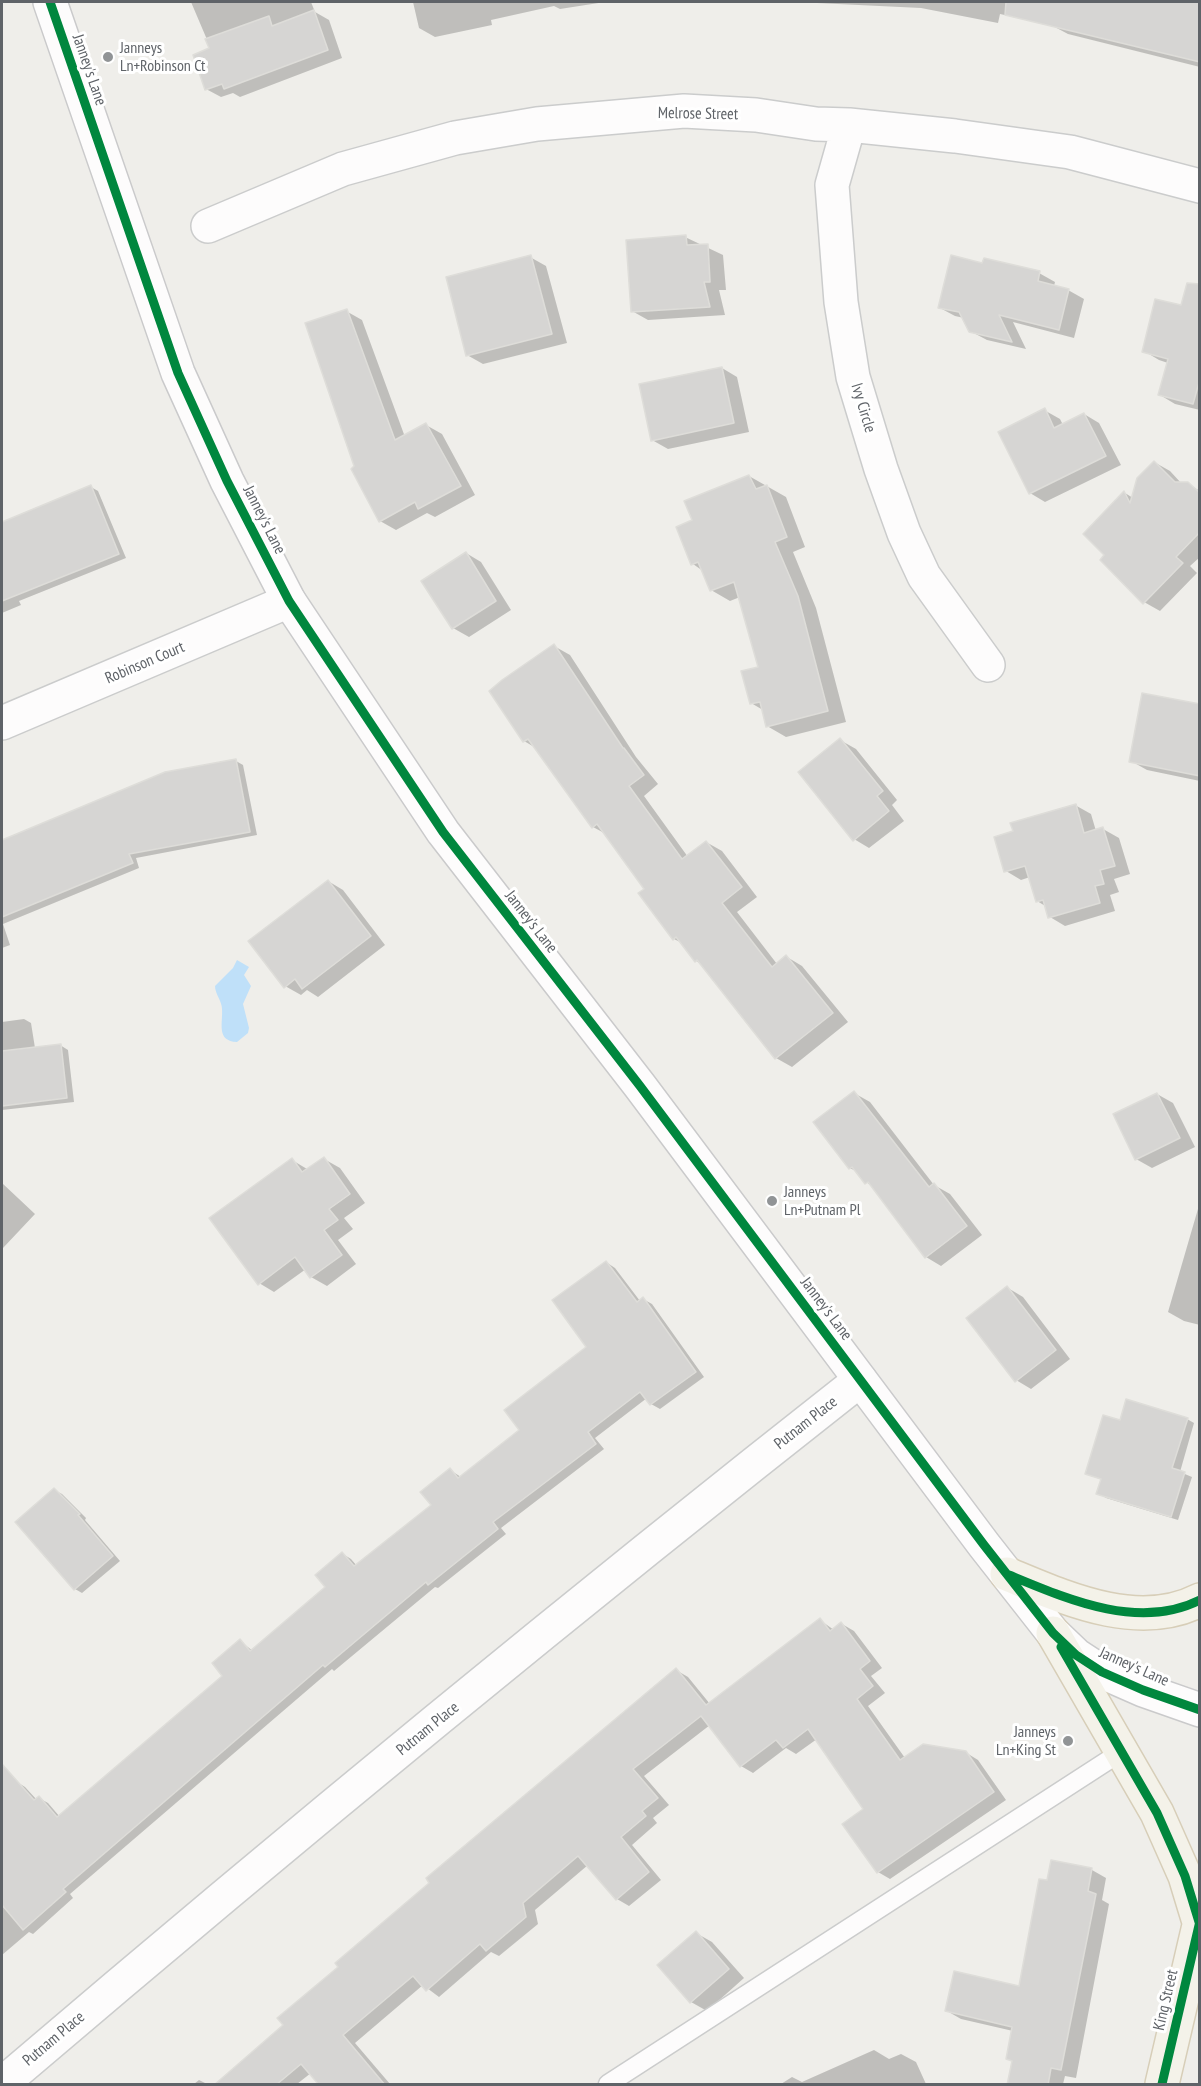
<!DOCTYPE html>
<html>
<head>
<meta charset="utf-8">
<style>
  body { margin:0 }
  #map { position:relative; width:1201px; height:2086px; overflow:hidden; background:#efeeea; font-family:"PT Sans Narrow",sans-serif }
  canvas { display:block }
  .frame { position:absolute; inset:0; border:3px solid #5f6368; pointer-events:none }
</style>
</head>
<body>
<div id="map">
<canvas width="1201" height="2086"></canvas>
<div class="frame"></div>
</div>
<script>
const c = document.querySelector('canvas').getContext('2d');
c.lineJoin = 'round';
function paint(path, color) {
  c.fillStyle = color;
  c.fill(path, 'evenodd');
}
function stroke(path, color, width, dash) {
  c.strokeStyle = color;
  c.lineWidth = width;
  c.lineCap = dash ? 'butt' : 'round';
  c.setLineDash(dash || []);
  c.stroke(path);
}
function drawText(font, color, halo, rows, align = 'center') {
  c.font = font + ' "PT Sans Narrow",sans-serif';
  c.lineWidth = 6;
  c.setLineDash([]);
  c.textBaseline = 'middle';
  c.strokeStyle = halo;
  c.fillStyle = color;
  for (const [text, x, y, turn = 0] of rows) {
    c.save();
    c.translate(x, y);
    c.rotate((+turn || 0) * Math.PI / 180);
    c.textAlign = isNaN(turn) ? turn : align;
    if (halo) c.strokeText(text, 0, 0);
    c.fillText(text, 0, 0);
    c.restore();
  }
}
paint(new Path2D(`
  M237,960l12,7 -5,8 7,11 -8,18 6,24 -1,5 -11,9c-21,-1 -14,-18 -15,-33 0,-8 -7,-15 -7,-23l18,-18z`), '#bfe0f9');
paint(new Path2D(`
  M191,2h120l4,10 14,8 13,38 -102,39 -7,-4 -12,4 -15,-8 5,-40z
  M413,2h192l-45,7 -6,-3 -63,14 1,5 -57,12 -16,-9z
  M796,2h404v65l-132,-33 -17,-9 -51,-11 -2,9 -77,-15z
  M685,237l38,18 3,35h-7l6,25 -77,5 -16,-9z
  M530,257l16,9 21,77 -84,21 -16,-9z
  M1039,273l16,9 -1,4 14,4 16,9 -10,39 -61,-16 13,27 -39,-9 -17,-9 -6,-13 -9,-2 -15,-8z
  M346,311l16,9 43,117 21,-12 16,9 33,61 -40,22 -8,-4 -31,17 -16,-9z
  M1200,312v98l-25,-6 -15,-9 8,-32 -9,-3 -15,-9z
  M722,368l15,9 12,55 -81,17 -16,-9z
  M1044,410l16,9 3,6 21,-11 15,9 22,42 -76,37 -15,-9z
  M1154,462l16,9 12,13h6l12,7v66l-10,9 7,7 -37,38 -16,-9 -37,-47 18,-62 8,5z
  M749,476l37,21 19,50 -12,5 23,56 30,114 -60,15 -19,-11 -4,-16 -12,-7 9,-35 -20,-71 -10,4 -19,-11 -8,-19 -10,-7 -15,-36 16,-7z
  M91,487l7,4 28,67 -107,43 2,4 -19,8v-87z
  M466,553l15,9 30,48 -42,27 -16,-9z
  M554,646l16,9 66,102 22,27 -14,12 44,61 18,-15 16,9 35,46 -20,15 40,52 10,-7 15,9 46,56 -56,45 -16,-9 -74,-94 -6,-3 -12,-17 -10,-5 -28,-50 -40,-55 -13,-7 -57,-79 -12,-7z
  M1200,706v75l-53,-11 -16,-9z
  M840,740l16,9 41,51 -5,5 12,16 -35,27 -15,-9z
  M236,761l7,4 14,70 -121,23 3,10 -136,56 7,21 -8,3v-92l33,-11z
  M1075,805l16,9 5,17 7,-2 16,9 11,36 -16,5 5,13 -9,3 5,16 -50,15 -15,-9 -3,-10 -10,-6 -7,-24 -9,3 -15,-9 9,-39z
  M328,881l15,9 42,55 -67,52 -11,-7 -6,5 -16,-9z
  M24,1019l7,4 4,25 25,-3 8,5 6,52 -72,8v-88z
  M854,1093l16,9 64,83 16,9 32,41 -41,31 -15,-9 -53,-70 -7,-5 -7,-9 -9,-5z
  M1157,1094l16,9 22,44 -43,21 -16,-9z
  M324,1159l16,9 25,35 -21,15 9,11 -15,11 18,24 -29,22 -16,-9 -5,-8 -32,23 -15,-9 33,-123 15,9z
  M2,1183l33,31 -32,34 -1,-1z
  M1200,1202v123l-16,-4 -16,-9z
  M606,1262l9,6 25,33 3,-2 9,5 52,73 -44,32 -9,-5 -4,-6 -52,40 9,11 -103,79 5,6 -68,54 -3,-1 -101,84 -2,-2 -262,225 3,4 -40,36 -4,-2 -27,23v-92l5,-4 -5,-6v-58l15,-13 8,5 12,13 2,-2 9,5 12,14 164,-141 16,-35 13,10 74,-64 16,-33 8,5 6,7 76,-60 17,-36 11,7 60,-47 67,-83z
  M1008,1288l15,9 47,62 -39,30 -15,-9z
  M1187,1419l7,4 -14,49 12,5 -14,43 -72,-22 -8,-5 4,-13 -15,-6 34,-52z
  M54,1490l8,4 24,24 -1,2 35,41 -38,32 -7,-4z
  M820,1620l14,10 8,-6 12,7 28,37 -11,8 14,17 -17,13 37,52 60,-6 13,8 28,40 -116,79 -12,-7 -13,-63 -48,-70 -21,15 -10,-6 -33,25 -12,-7 -31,-41 -66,51 25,29 -16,13 4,5 -25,22 29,35 -32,26 -12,-7 -29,-34 -53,45 3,14 -39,32 -8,-4 -52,45 -16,-12 -68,58 35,41h-69l-10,-11 -14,11h-81l69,-59 55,-58 336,-297 12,7 22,27z
  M1052,1862l40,8 14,8 -4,22 7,4 -33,174 -11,-2 -2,8h-47l-3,-22 -5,-3 5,-28 -52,-12 -14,-8 73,-24z
  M696,1933l16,9 32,36 -37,33 -16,-9z
  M874,2050l15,9 12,-5 15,8 10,22h-145l11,-7 10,5z
  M199,2080l8,4h-13z`), '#0003');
const building = new Path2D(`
  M1006,2h194v60l-195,-47z
  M314,10l14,40 -104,39 -2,-5 -17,6 -12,-35 16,-7 -4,-9 64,-23 3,10z
  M686,235l1,10 21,-1 2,38h-6l6,25 -79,5 -5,-72z
  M531,255l21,79 -86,22 -20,-79z
  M951,255l31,8 2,-5 56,13 -2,10 31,8 -10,41 -60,-15 13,27 -43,-10 -10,-20 -21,-4z
  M1187,283l13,1v95l-7,25 -35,-9 10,-36 -26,-7 13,-53 26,6z
  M347,309l48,131 31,-17 35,63 -43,23 -3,-7 -36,20 -28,-53 3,-3 -49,-143z
  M722,367l12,56 -83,18 -12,-57z
  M1045,408l9,20 30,-15 22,43 -77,38 -31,-62z
  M1154,461l21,21h13l12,11v39l-24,25 7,6 -40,41 -43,-44 4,-5 -21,-21 41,-43 6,12 7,-25z
  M749,475l7,14 11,-4 20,52 -12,5 23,54 30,115 -62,16 -6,-25 -10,2 -9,-33 17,-4 -24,-85 -24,9 -12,-29 -7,3 -15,-38 16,-7 -8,-19z
  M91,485l28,69 -117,47v-79z
  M466,552l30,49 -44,28 -31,-48z
  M554,644l69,104h1l20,27 -15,11 53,73 24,-18 36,46 -20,16 50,64 14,-12 47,58 -58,46 -78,-99 -2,2 -19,-25 -3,3 -35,-47 6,-4 -47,-65 -5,4 -64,-89 -5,3 -34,-51 13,-11z
  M1142,693l58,11v72l-71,-14z
  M840,738l43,53 -6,5 12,15 -36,30 -55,-69z
  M236,759l14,73 -121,22 4,9 -131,54v-77l163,-68z
  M1076,804l8,29 19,-6 12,39 -15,4 4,14 -9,2 5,17 -52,15 -5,-18 -7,2 -11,-36 -21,6 -10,-35 19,-6 -3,-8z
  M328,880l43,56 -69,53 -7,-10 -11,9 -36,-47z
  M61,1044l6,54 -65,8v-55z
  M854,1091l75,96 5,-4 33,43 -42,32 -57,-76 -3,2 -13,-17 -3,2 -36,-47z
  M1157,1093l23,45 -45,22 -22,-46z
  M324,1157l26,37 -21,15 9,11 -14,10 18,25 -32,23 -15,-21 -37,28 -49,-67 83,-60 10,14z
  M606,1261l31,41 6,-5 53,75 -46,33 -10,-13 -52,40 8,12 -103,78 5,7 -70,56 -2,-3 -101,85 -2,-2 -260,224 3,3 -43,38 -21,-25v-141l32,36 5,-4 18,21 165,-141 -10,-13 28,-24 10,12 75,-64 -10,-12 27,-23 12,14 77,-61 -11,-13 30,-24 8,10 61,-48 -15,-20 82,-63 -34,-47z
  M1007,1286l49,64 -41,32 -49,-64z
  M1126,1399l62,19 -16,50 13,4 -14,45 -75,-23 5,-15 -16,-5 18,-59 17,5z
  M54,1488l26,26 -2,1 35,41 -39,34 -59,-68z
  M820,1618l10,13 11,-9 29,39 -10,8 13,17 -16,13 43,61 23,-16 43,7 28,41 -117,81 -35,-49 21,-15 -55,-80 -25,19 -7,-8 -36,27 -39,-51 -68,53 25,29 -16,13 4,5 -25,21 28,35 -33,28 -38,-44 -55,47 3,14 -40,34 -6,-7 -54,47 -13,-15 -70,59 42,50h-66l-18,-21 -25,21h-62l69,-60 -6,-7 61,-51 -3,-4 94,-80 -3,-5 250,-210 30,37z
  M1051,1860l41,8 -4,23 8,3 -35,176 -10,-2 -3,17h-41l5,-24 -6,-2 6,-32 -67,-16 9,-40 65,15 20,-107 8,1z
  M696,1931l33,38 -39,34 -33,-38z`);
paint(building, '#d6d5d3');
stroke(building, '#deddd9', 1.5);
const service = new Path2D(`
  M608,2084l513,-332`);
const minor = new Path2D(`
  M849,125l-17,60 9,117 12,75 28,92 23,64 20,43 64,89
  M208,226l135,-57 112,-31 82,-14 147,-13 72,4 60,9 33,1 106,11 115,16 130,34
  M2,723l287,-122
  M2,2084c281,-240 567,-475 858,-704`);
const secondary = new Path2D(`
  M50,2l128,371 49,108 62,120 154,231 197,254 344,459 69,88 23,22 26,17 41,18 57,20`);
const primary = new Path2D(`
  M1007,1574c58,24 131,58 193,26
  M1053,1633l104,180 28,63 14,46
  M1162,2084l38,-163`);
stroke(service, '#cbcccc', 21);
stroke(minor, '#cbcccc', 36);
stroke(secondary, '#cacacb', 36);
stroke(primary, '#d7ceb8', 36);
stroke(service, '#fdfcfc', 18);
stroke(minor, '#fdfcfc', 33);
stroke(secondary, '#fdfcfc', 33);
stroke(primary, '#f4f2e9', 33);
stroke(new Path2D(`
  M50,2l128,371 49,108 62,120 154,231 197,254 344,459 69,88 23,22 26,17 41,18 57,20
  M1009,1575c58,24 130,56 191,25
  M1061,1647l96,166 28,63 14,46
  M1162,2084l38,-163`), '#00873e', 9);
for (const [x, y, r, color] of [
  [108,57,6,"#919496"],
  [772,1201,6,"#919496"],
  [1068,1741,6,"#919496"]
]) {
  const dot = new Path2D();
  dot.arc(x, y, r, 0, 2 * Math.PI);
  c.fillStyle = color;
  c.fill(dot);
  stroke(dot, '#fff', 2);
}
drawText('16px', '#5f6368', '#fff', [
  ["Janneys",120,48],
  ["Ln+Robinson Ct",120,66],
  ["Janneys",784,1192],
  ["Ln+Putnam Pl",784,1210],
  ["Janneys",1056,1732,"right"],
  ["Ln+King St",1056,1750,"right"]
], 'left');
drawText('16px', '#5f6368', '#fff', [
  ["Janney's Lane",89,70,71],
  ["Melrose Street",698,114,1],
  ["Ivy Circle",863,408,73],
  ["Janney's Lane",264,520,63],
  ["Robinson Court",145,663,-23],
  ["Janney's Lane",531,922,52],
  ["Janney's Lane",826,1309,53],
  ["Putnam Place",806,1423,-38],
  ["Janney's Lane",1134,1667,24],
  ["Putnam Place",428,1729,-39],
  ["King Street",1166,2000,-77],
  ["Putnam Place",54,2039,-40]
]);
</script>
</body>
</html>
